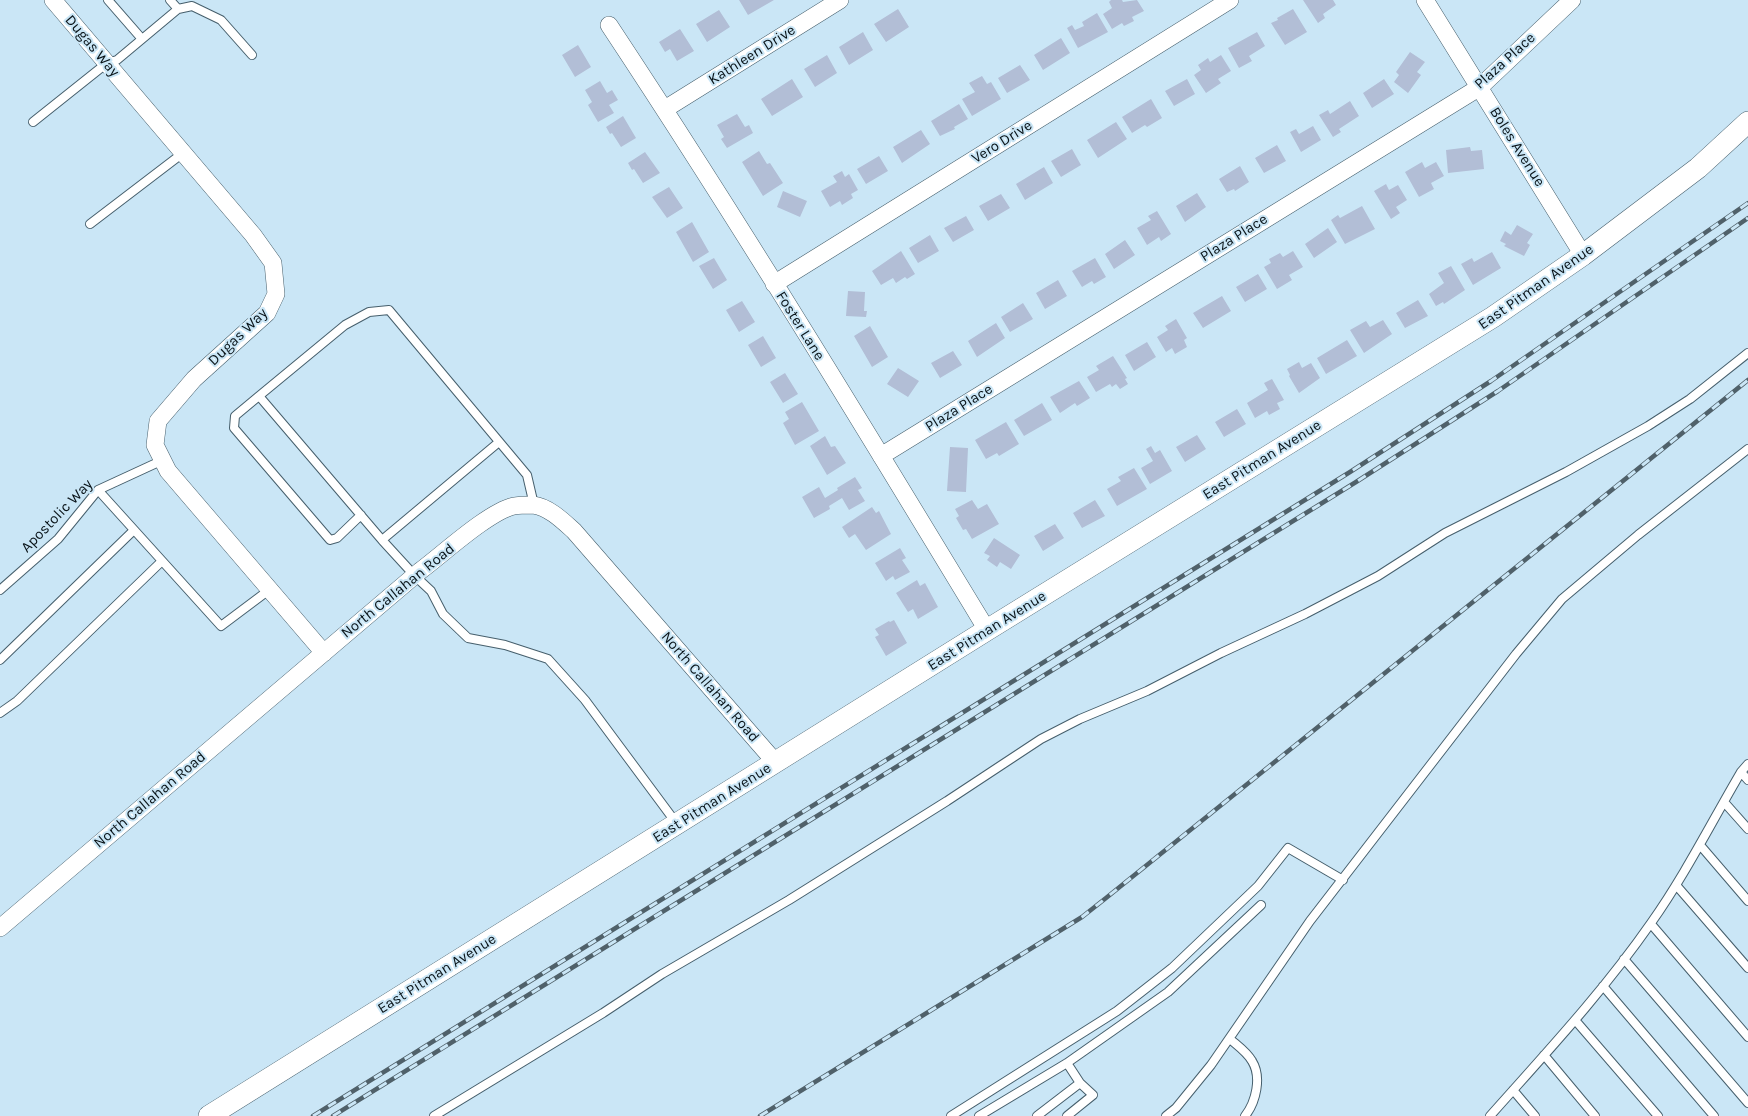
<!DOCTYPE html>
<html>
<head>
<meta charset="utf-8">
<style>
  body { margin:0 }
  canvas { display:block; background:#cae6f6 }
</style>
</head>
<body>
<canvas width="1748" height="1116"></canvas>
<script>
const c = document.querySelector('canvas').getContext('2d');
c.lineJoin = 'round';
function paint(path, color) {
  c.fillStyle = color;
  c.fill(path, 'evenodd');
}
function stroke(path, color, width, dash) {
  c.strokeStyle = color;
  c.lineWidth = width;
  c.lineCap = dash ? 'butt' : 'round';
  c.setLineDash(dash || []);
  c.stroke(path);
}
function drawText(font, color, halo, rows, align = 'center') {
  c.font = font + ' Karla,sans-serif';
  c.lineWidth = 4;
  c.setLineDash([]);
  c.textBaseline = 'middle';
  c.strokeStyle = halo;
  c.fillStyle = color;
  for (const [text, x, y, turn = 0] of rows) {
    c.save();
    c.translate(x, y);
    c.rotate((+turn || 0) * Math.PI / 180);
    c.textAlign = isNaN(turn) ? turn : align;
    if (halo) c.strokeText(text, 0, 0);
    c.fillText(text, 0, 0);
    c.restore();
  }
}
paint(new Path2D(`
  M739,0h35l-26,15z
  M1111,0h11l1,2 14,-2 7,11 -12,6 2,4 -10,5 -2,-3 -10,6 -9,-15 9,-6 -3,-6z
  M1303,0h30l3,5 -13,9 2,4 -7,5z
  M898,9l11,18 -23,15 -12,-18z
  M1293,9l14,23 -22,13 -14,-22 7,-3 -1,-2z
  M719,10l11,17 -23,15 -11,-18z
  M1097,13l11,19 -30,16 -11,-20 5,-3 3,5 9,-4 -2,-4z
  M680,29l14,22 -17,10 -7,-12 -5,3 -6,-10z
  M863,32l10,18 -24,15 -10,-18z
  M1257,32l8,14 -16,10 3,5 -13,7 -11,-20z
  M1061,38l9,15 -27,17 -9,-15z
  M578,45l13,22 -16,10 -13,-22z
  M1410,52l15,10 -8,10 4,3 -13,18 -14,-11 5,-7 -3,-3z
  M827,55l10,18 -22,14 -11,-18z
  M1221,55l10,16 -13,8 3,4 -15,10 -12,-18 7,-5 -3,-5 10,-7 2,4z
  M1020,65l10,15 -23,13 -9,-15z
  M982,76l5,8 4,-2 10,17 -29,17 -10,-17 13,-7 -6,-9z
  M792,79l11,18 -31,19 -11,-17z
  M1187,79l8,15 -21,12 -9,-15z
  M1384,79l10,15 -22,14 -9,-15z
  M600,81l7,12 5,-3 6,10 -9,5 5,8 -16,9 -10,-17 4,-3 -7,-12z
  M1151,99l11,19 -15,9 -2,-2 -13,8 -10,-16z
  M1350,101l9,15 -20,13 2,3 -8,5 -14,-22 9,-5 2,4z
  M959,104l9,15 -14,8 1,2 -15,7 -9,-15z
  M737,114l8,13 4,-2 4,8 -26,15 -6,-9 3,-2 -7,-12z
  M623,116l13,22 -15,9 -9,-14 -2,1 -4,-7z
  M1116,122l11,17 -29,19 -11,-18z
  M1313,126l8,14 -20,12 -11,-20 6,-3 3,5z
  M921,130l9,14 -28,19 -9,-16z
  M1277,145l9,16 -22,12 -9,-15z
  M1470,147l1,4 11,-1 2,19 -36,4 -2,-23z
  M1072,149l9,16 -20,12 -10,-16z
  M759,151l8,13 3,-1 13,20 -20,13 -21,-34z
  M645,152l15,21 -17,10 -9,-14 -2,1 -4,-7z
  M879,156l9,15 -22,13 -9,-15z
  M1422,162l3,6 11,-6 8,14 -13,7 3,6 -15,8 -14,-25z
  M1240,166l9,16 -14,9 -1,-2 -7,3 -8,-13z
  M1044,167l9,16 -28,17 -9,-16z
  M842,171l3,6 4,-3 9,16 -7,4 2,4 -11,7 -2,-4 -10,6 -9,-16 16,-9 -4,-6z
  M1386,184l3,6 9,-5 9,15 -11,7 4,6 -9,6 -17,-28z
  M669,187l14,21 -16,10 -15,-21z
  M783,191l24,10 -7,16 -23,-10z
  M1197,193l9,14 -21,15 -9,-16z
  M1001,194l9,14 -22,13 -9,-15z
  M1362,206l13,23 -30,15 -14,-24 7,-5 2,3z
  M1157,211l14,23 -10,7 -2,-4 -12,8 -10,-17 14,-8 -3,-4z
  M966,216l8,14 -21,12 -9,-14z
  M692,222l17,30 -16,10 -17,-30z
  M1517,225l16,9 -6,9 3,2 -6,11 -20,-10 2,-2 -6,-3 5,-10 6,4z
  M1328,228l9,14 -23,16 -9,-14z
  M930,235l9,16 -21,12 -9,-15z
  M1125,240l10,15 -21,14 -9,-15z
  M901,251l14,23 -8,5 -2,-2 -9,6 -3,-5 -12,7 -9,-14z
  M1293,251l10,16 -14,8 3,5 -15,9 -13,-22 7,-4 -2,-4 11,-6 3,4z
  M1492,252l9,16 -28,17 -12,-21 11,-6 2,4z
  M714,258l13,22 -14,9 -14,-23z
  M1095,258l11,19 -12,7 -2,-3 -10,6 -10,-16z
  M1451,266l14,24 -21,14 -1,-2 -7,4 -7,-12 15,-11 -6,-10z
  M1258,274l9,15 -22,13 -9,-15z
  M1058,280l9,16 -22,13 -9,-16z
  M848,291l17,1 -1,19h3l-1,6 -20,-1z
  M1222,296l9,15 -28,17 -10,-15z
  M1418,300l10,16 -23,12 -9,-15z
  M742,301l13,21 -16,10 -13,-22z
  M1023,303l10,16 -23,13 -9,-15z
  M1176,319l11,19 -3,2 3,7 -12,7 -3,-6 -6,4 -9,-15 11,-7 -3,-4z
  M1383,320l9,14 -28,19 -14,-23 16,-9 4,6z
  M996,323l9,15 -28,19 -9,-16z
  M870,326l18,31 -16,10 -18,-31z
  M763,336l13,22 -15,9 -13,-22z
  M1347,340l10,16 -31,18 -9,-16z
  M1147,342l9,15 -22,14 -9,-16z
  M953,351l9,14 -22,13 -9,-15z
  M1113,356l14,22 -2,1 3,5 -8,5 -4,-5 -4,3 -2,-3 -14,8 -9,-15 12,-7 -3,-4z
  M1299,362l3,6 9,-5 9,15 -21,15 -10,-17 1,-1 -3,-6z
  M898,368l21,13 -11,16 -21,-13z
  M785,373l13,21 -15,9 -13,-21z
  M1272,379l12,21 -7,3 3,6 -11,6 -2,-4 -12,7 -8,-15 21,-13 -4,-7z
  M1079,381l11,17 -13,8 -2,-3 -15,10 -10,-16z
  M802,402l17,29 -24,14 -12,-22 6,-4 -4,-7z
  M1042,403l10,17 -28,16 -10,-16z
  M1237,409l9,15 -22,13 -9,-15z
  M1006,422l13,22 -20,12 -2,-3 -11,6 -11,-19z
  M1197,435l9,14 -21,13 -9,-15z
  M825,436l6,11 4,-1 11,17 -19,12 -17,-29z
  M1151,446l4,7 5,-3 12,21 -22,13 -9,-16 12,-7 -7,-12z
  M950,447l18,1 -2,44 -19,-1z
  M1134,468l13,21 -30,17 -10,-17 14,-8 -3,-4z
  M855,477l7,11 -4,2 7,11 -16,9 -7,-12 -13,8 1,3 -16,9 -12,-21 17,-10 6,11 13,-8 -1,-2z
  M972,500l6,9 9,-5 12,20 -27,15 -6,-10 -3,1 -7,-12 3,-2 -4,-7z
  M1095,500l10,16 -23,12 -9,-15z
  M872,507l4,6 3,-2 12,23 -25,16 -11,-16 -6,4 -7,-11z
  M1055,524l9,14 -21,13 -9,-15z
  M994,538l26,17 -9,14 -11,-7 -3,5 -10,-7 3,-4 -6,-3z
  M900,548l6,10 -4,2 8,12 -15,8 -2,-4 -7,5 -11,-18z
  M917,580l3,6 5,-3 13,24 -20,12 -5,-10 -5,3 -12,-19z
  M894,620l13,23 -21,13 -11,-19 4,-2 -4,-6 14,-8 1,1z`), '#b2bed6');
const service = new Path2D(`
  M108,0l34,39
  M178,9l14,-3 29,14 31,35
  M33,122l74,-59 10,-3 61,-51 -8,-9
  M90,224l93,-71
  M259,396l-24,20 -1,12 96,112 7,-2 24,-23
  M98,490l123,136 48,-36
  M534,505l-7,-30 -138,-165 -20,2 -24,13 -86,71 123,144 33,36 16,15 12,23 25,24 37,7 43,14 37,41 92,124
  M382,540l117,-98
  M0,590l58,-51 40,-49 65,-30
  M0,660l134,-130
  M0,713l17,-12 145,-140
  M1741,772l7,8
  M1724,802l24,27
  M1700,845l48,56
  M1676,885l72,83
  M1651,924l97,113
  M1624,959l124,144
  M1603,986l111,130
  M1575,1020l83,96
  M1230,1039c8,7 17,13 22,22 10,16 4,41 -7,55
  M1544,1055l51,61
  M1067,1063l13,20 13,12 -26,21
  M1513,1090l22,26
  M434,1116l169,-103 59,-39 127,-74 158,-99 94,-62 39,-20 67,-28 74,-38 84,-39 73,-38 67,-43 121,-61 82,-46 42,-27 58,-46
  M951,1116l166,-105 55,-43 86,-82 30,-38 55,32
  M979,1116l88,-53 101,-71 93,-87
  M1037,1116l43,-33
  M1166,1116l10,-8 35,-43 99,-144 206,-267 46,-55 76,-64 110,-86
  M1490,1116c56,-63 113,-124 161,-193 34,-48 60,-100 90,-151l7,-8`);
const minor = new Path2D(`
  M53,0l200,235 20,28 3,31 -9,19 -73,66 -36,42 -3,24 13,26 156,182
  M1425,0l158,255
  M609,25c131,198 255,402 378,605
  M665,109l175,-109
  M774,284l456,-284
  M881,456l599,-369 92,-87
  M0,928l420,-357c23,-17 68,-59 94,-65 5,-1 13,-1 19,-1 16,2 30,16 41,26l202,232`);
const tertiary = new Path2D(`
  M209,1116l778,-486 506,-313 90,-62 115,-87 50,-46`);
stroke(service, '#465f6c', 10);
stroke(minor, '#465f6c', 18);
stroke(tertiary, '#465f6c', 22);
stroke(service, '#fff', 8);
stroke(minor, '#fff', 17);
stroke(tertiary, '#fff', 21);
const rail = new Path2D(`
  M313,1116l1037,-644 141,-91 257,-178
  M333,1116l1023,-634 142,-91 250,-173
  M760,1116l322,-199 24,-19 642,-518`);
stroke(rail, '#50616a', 4.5);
stroke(rail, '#cae6f6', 3, [9]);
drawText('15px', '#091318', '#cae6f6', [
  ["Dugas Way",92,46,50],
  ["Kathleen Drive",752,55,-32],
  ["Plaza Place",1505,61,-42],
  ["Vero Drive",1002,142,-32],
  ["Boles Avenue",1517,147,58],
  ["Plaza Place",1234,238,-32],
  ["East Pitman Avenue",1536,287,-35],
  ["Foster Lane",800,326,58],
  ["Dugas Way",238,337,-44],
  ["Plaza Place",959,408,-32],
  ["East Pitman Avenue",1262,460,-32],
  ["Apostolic Way",57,516,-46],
  ["North Callahan Road",398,591,-39],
  ["East Pitman Avenue",987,631,-32],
  ["North Callahan Road",710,687,49],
  ["North Callahan Road",150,800,-40],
  ["East Pitman Avenue",712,803,-32],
  ["East Pitman Avenue",437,974,-32]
]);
</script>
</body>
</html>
